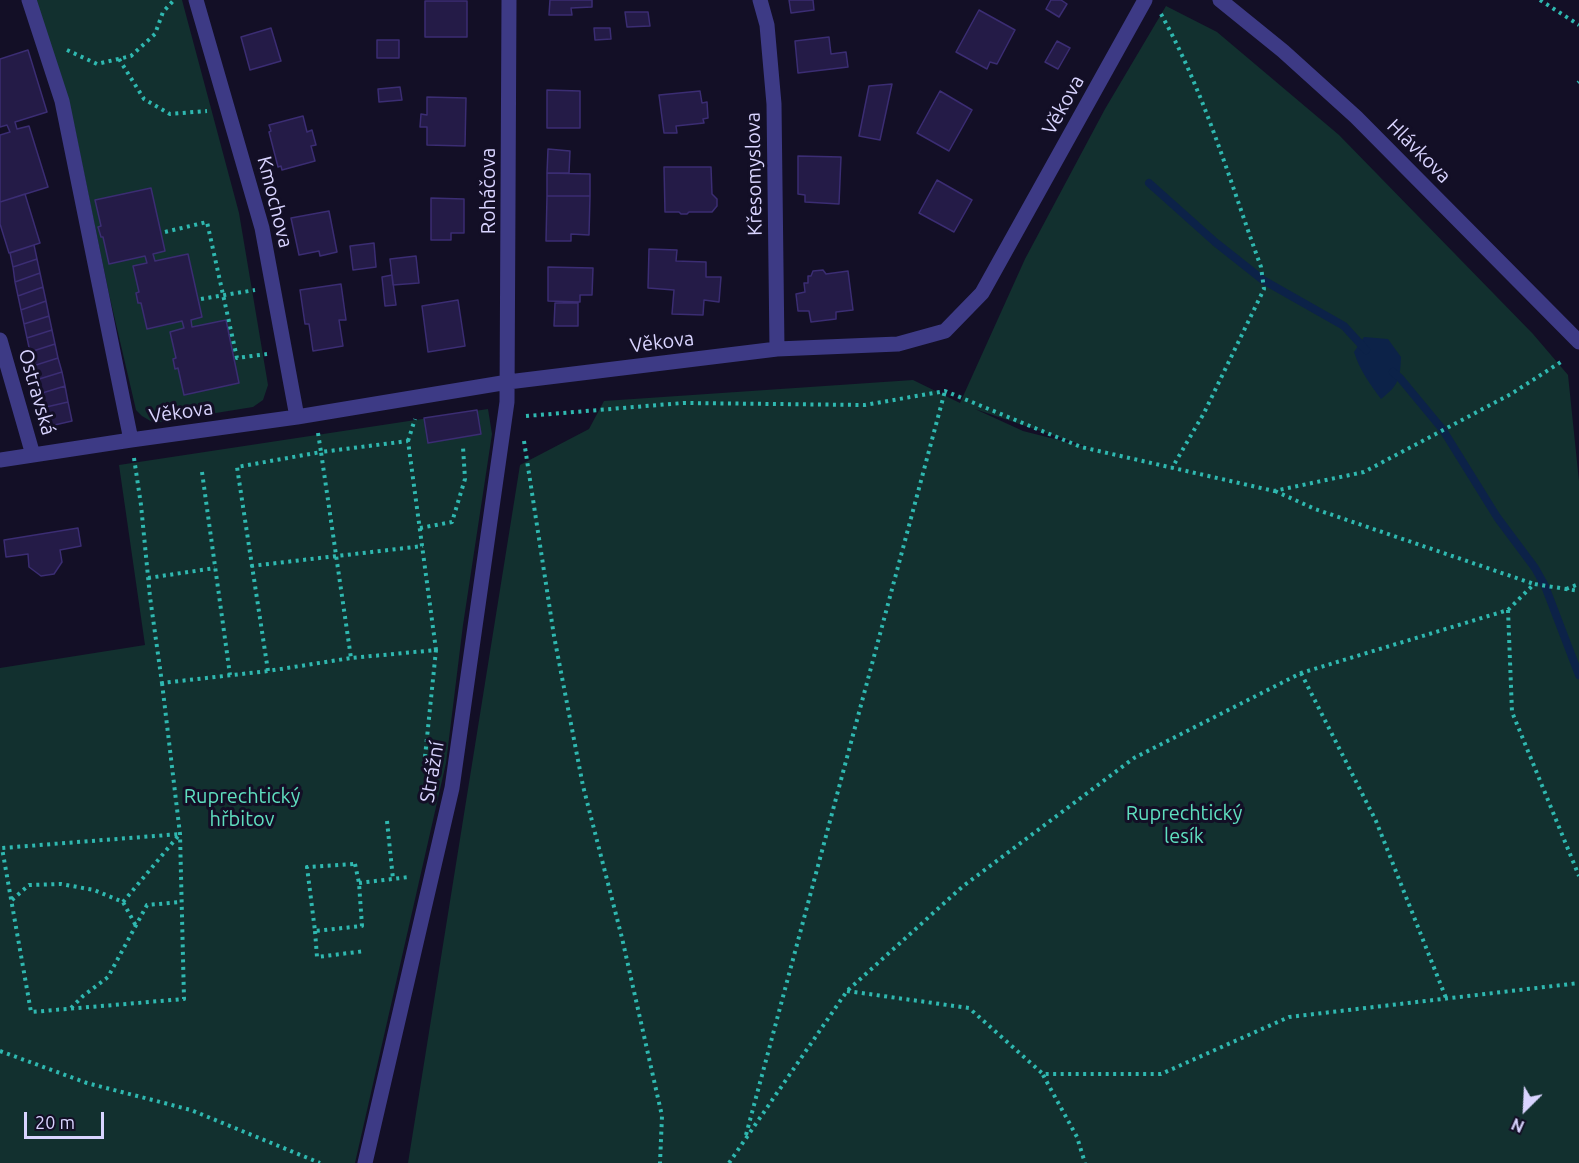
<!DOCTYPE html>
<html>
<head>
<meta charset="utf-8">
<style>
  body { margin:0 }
  #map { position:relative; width:1579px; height:1163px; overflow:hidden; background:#130f26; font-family:Ubuntu,sans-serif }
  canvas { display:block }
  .north { position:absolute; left:1495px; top:1079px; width:60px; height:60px; -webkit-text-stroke:4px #130f26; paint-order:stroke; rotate:204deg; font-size:16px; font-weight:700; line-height:24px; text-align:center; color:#d9d4ff }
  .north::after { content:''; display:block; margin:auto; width:21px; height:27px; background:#d9d4ff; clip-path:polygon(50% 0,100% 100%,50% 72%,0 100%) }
  .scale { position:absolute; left:24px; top:1112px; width:80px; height:27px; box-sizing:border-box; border:3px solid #d9d4ff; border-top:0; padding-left:8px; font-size:18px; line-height:21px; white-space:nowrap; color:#d9d4ff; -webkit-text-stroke:4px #130f26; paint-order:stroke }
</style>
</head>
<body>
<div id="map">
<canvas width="1579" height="1163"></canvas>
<div class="north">N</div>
<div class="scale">20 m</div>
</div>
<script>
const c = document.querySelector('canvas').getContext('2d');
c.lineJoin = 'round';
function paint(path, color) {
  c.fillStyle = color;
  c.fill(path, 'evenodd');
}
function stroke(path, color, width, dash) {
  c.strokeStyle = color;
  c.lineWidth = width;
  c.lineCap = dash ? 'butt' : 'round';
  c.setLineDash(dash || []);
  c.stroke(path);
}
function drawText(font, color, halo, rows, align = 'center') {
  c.font = font + ' Ubuntu,sans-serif';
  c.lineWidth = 6;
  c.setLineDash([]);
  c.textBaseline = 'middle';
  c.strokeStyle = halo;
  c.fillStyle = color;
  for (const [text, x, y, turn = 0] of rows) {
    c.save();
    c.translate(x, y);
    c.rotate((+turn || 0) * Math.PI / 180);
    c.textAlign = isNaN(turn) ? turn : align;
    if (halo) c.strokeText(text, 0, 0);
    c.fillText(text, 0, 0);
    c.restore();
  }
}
paint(new Path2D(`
  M36,0h146l57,213 29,172 -5,15 -10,7 -99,16 -12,-7 -6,-6 -27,-116 -35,-169z
  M1166,6l51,26 122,103 194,199 35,41 11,106v682h-1171l112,-698 69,-36 15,-28 309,-21 47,23 65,-144 80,-150zM975,409l119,40 -71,-18z
  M488,409l4,25 -29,191 -17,138 -91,400h-355v-495l145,-23 -26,-180z`), '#12302f');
paint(new Path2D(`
  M1364,337l24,2 13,18c-1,22 -2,28 -20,42 -11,-15 -21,-28 -27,-47z`), '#0c2248');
stroke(new Path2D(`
  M1149,183l66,59 48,38 81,46 22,24
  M1393,372l7,6 43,52 54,87 38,51 10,18 34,89`), '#0c2248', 8);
const building = new Path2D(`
  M550,0h42v7l-21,1 1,7h-23z
  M789,0h24l1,10 -23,3z
  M1051,0h10l6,4 -8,13 -13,-8z
  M425,1h42v36h-42z
  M979,10l36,20 -18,34 -7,-2 -3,7 -31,-17z
  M625,12h23l2,14 -23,1z
  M271,28l10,33 -31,9 -9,-33z
  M594,28h16l1,11 -16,1z
  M829,37l2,17 15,-2 2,15 -50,6 -3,-32z
  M377,40h22v18h-22z
  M1057,41l13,7 -12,21 -13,-7z
  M28,50l19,62 -32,10 2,7 12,-3 19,61 -48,15v-67l10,-3 -3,-7 -7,2v-68z
  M892,84l-12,56 -21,-4 10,-50z
  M400,87l2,13 -23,2 -1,-13z
  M547,90l33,1v37h-33z
  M700,91l2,12 5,-1 1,16 -5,1 1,4 -28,3 1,7h-13l-5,-38z
  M940,91l32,19 -23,41 -32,-18z
  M427,97l39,1 -1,48 -38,-1v-18h-7l1,-13 6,1z
  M303,116l4,16 5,-2 4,15 -5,1 4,15 -33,9 -1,-4 -3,1 -9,-35 2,-1 -2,-6z
  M548,149l22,2 -1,22h-22z
  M798,156l43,1 -2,47 -34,-2v-7l-7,-1z
  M664,167h47l1,27 5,5v7l-5,6h-23l-2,2h-6l-2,-2h-14z
  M547,173l43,1v22h-43z
  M937,180l35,20 -18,32 -35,-19z
  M151,188l14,63 -12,3 2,7 33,-7 14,63 -11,3 1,7 34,-7 13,63 -55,12 -6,-27 -3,1 -2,-10 3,-1 -6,-26 14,-4 -2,-7 -35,8 -6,-26h-3l-2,-10 3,-1 -6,-26 14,-3 -2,-7 -36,8 -6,-27h-2l-3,-10 3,-1 -6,-26z
  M25,194l15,49 -31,10 -9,-29v-22z
  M547,196h43l-1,39 -18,-1v7h-25z
  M431,198l33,1v34h-13v7h-20z
  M329,211l8,41 -17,4 -1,-5 -20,4 -8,-37z
  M374,243l2,24 -23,3 -3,-24z
  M34,245l3,14 -24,8 -3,-14z
  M649,249l28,1 -1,11 30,1v15h15l-2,25 -15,-2 -1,15 -31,-1 2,-24 -26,-2z
  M416,256l3,27 -26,2 -3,-26z
  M37,259l3,14 -25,9 -2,-15z
  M548,267l45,1 -1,27h-12v7l-32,-1z
  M823,270l3,4 22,-3 5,39 -17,2v7l-25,3 -2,-11h-11l-2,-17 9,-2 -1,-9h4v-7h3l2,-5z
  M40,273l3,14 -25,9 -3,-14z
  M392,275l4,30 -11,1 -3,-29z
  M341,284l5,36h-7l4,26 -30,5 -4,-27h-4l-5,-34z
  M43,287l3,14 -25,9 -3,-14z
  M458,300l7,46 -37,6 -6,-46z
  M46,301l3,15 -25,8 -3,-14z
  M555,303h23v23h-24z
  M49,316l3,14 -25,8 -3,-14z
  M52,330l3,14 -25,8 -3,-14z
  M55,344l3,14 -25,8 -3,-14z
  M58,358l4,14 -26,8 -3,-14z
  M62,372l3,14 -26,8 -3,-14z
  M65,386l3,16 -26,6 -3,-14z
  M68,402l4,19 -26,6 -4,-19z
  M477,410l4,24 -53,9 -4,-25z
  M78,528l3,18 -21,4 2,12 -8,12 -13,2 -12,-9 -1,-13 -22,3 -2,-17z`);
paint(building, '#241b47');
stroke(building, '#3b2d73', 1.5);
stroke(new Path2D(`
  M1540,0l39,25
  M1161,14c44,79 69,168 100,253l3,22 -60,124 -32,55
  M67,50l30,14 34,-8 24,-22 8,-22 11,-12
  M119,59l25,40 26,15 37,-3
  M1578,83l1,-1
  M165,232l42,-10 30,136 30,-4
  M201,299l54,-9
  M526,416l157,-13 182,2 80,-14 136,56 193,44 90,-19 147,-78 53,-34
  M318,433l3,19 87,-11 28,209 -85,8 -30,-206 -84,15 31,204 83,-13
  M408,441l7,-22
  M524,441l30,195 29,150 39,152 40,178 -2,47
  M134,458l7,47 9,92 12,86 106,-12
  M202,472l28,203
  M1275,491l40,18 219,75
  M420,528l32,-6 13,-43 -2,-32
  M251,566l172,-20
  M148,578l67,-10
  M1566,589l13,-5
  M1508,610l4,102 67,164
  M1301,673l75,148 70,177
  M162,683l18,151 4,165 -153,13 -29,-164 178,-14
  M425,757l11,-107
  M387,821l6,58
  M355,864l4,19 3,43 -47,5 -8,-64z
  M359,883l50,-6
  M12,900l17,-15 32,-1 33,6 29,12 13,24
  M123,902l56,-67
  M315,931l2,26 48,-6
  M847,991l122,17 74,66h118l128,-57 290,-34
  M71,1008l12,-12 25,-19 39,-72 34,-3
  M0,1051l87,32 104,27 129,53
  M1043,1075l34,62 8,26
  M746,1135l199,-744
  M729,1163l118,-172 115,-104 172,-129 167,-85 207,-63 26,-26 45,7`), '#2fb8b0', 4, [3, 4.5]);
stroke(new Path2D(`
  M29,0l33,101 69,339
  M196,0l66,228 35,189
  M760,0l7,25 7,79 3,245
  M1220,0l63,51 73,66 223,225
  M0,340l33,115
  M0,460l131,-20 166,-23 211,-35 269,-33 121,-5 47,-13 37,-38 163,-293
  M365,1163l87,-375 55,-386 2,-402`), '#3d3a85', 15);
drawText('20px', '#d9d4ff', '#130f26', [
  ["Věkova",1063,105,-61],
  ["Hlávkova",1419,151,45],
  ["Křesomyslova",754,174,-91],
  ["Roháčova",488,191,-90],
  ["Kmochova",275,202,76],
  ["Věkova",662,342,-7],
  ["Ostravská",37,392,74],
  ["Věkova",181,412,-8],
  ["Strážní",432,772,-80]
]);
drawText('20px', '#5fe0c0', '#130f26', [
  ["Ruprechtický",242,796],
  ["hřbitov",242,819],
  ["Ruprechtický",1184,813],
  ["lesík",1184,836]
]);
</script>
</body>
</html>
